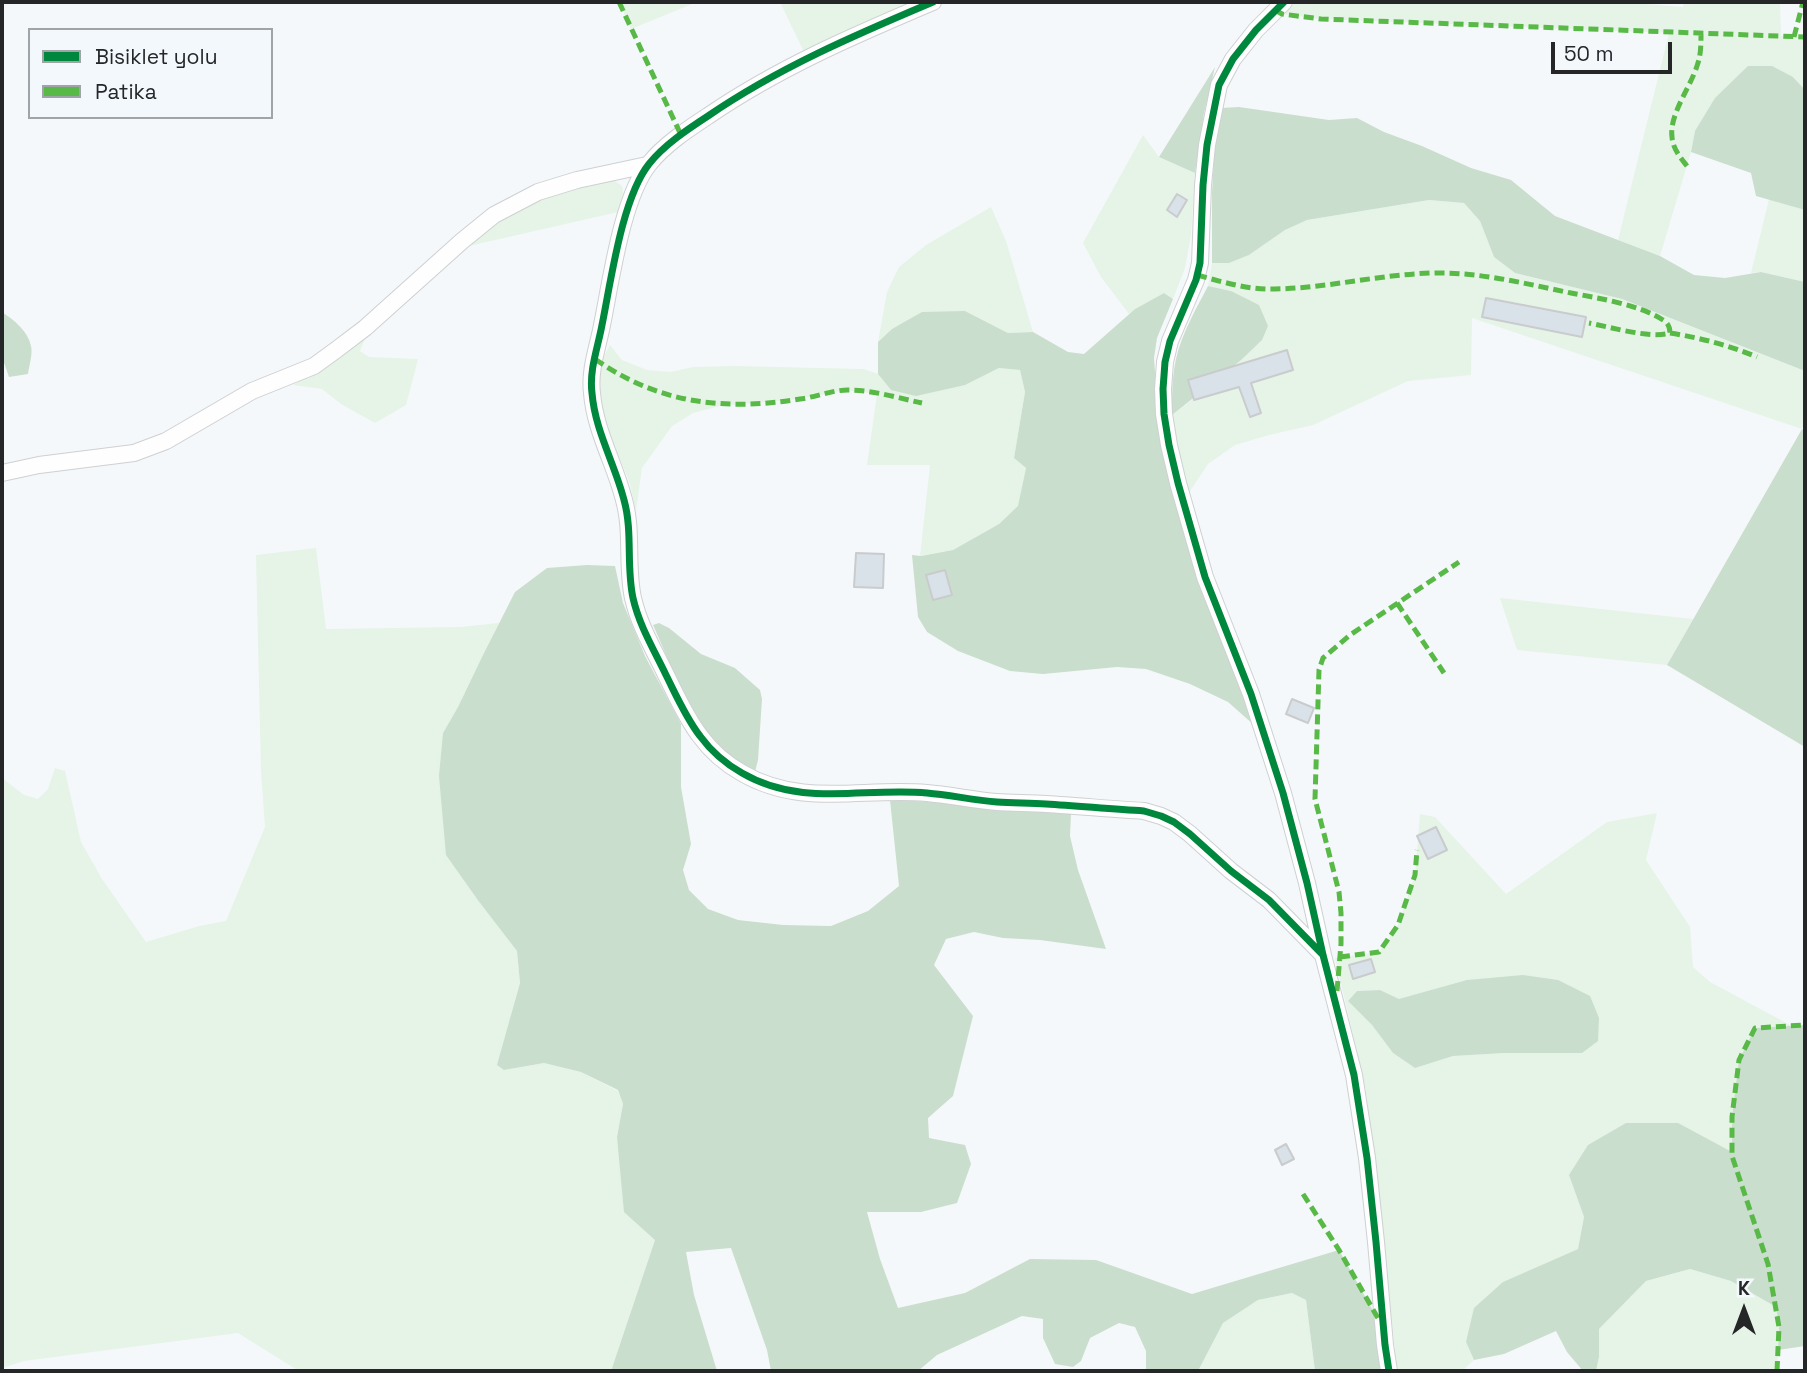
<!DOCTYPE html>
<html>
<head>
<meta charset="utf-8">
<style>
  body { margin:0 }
  #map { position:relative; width:1807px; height:1373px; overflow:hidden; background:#f5f8fa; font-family:"Space Grotesk",sans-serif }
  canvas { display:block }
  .frame { position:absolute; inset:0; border:4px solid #252628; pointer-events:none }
  .legend { position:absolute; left:28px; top:28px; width:245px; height:91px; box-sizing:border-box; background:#f3f8fc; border:2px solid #a1a4a7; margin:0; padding:9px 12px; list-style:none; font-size:21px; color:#252628 }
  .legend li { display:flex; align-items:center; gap:14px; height:35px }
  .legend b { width:35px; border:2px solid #a1a4a7 }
  .north { position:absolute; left:1709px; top:1275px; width:70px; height:70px; -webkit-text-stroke:5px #f3f8fc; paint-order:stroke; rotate:0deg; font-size:19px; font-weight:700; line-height:28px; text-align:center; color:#252628 }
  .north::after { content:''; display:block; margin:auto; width:24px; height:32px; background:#252628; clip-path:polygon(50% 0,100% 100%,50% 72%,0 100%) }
  .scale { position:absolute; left:1551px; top:42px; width:121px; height:32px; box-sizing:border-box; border:4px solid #252628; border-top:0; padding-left:9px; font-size:21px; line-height:24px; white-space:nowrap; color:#252628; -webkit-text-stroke:5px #f3f8fc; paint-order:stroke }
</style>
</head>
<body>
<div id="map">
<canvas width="1807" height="1373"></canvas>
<div class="frame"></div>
<ul class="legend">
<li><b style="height:9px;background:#00873e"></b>Bisiklet yolu</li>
<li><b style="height:9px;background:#58b947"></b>Patika</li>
</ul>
<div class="north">K</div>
<div class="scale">50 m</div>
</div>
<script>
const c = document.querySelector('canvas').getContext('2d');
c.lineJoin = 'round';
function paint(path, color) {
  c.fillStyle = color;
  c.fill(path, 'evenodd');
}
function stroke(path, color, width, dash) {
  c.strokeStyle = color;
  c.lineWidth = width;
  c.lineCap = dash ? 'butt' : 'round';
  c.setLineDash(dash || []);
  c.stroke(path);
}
paint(new Path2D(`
  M619,2h78l-66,27z
  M780,2h130l-106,50z
  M1296,2h328l59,5 1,-5h96l1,34 24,1v53l-12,-13 -98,54 -4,21 -31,104 -42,-16 51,-207 -348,-14 -39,-5z
  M1143,135l16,22 36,16 -4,62 -6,33 -12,31 -9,-6 -29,16 -6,5 -28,-37 -18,-34z
  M604,180l11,1 7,5 1,7 -5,19 -149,34c11,-9 23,-20 35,-28 30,-19 66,-29 100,-38z
  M1769,199l36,11v72l-44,-10 -10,1z
  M1429,200l35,3 16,18 14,36 21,16 107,26 183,72v50l-3,8 -330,-111 -1,57 -63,6 -95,44 -44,10 -34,10 -27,19 -20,30 -14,-60 -2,-19 29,-22 61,-53 -31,-49 -23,-5 4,-23h17l20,-8 36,-25 22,-10z
  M991,207l15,34 27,91 -25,1 -43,-22 -73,18 -14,13 9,-50 12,-25 27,-22z
  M367,333l-7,18 9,6 49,2 -12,46 -31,18 -34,-19 -19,-15 -29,-4 39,-23z
  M610,345l12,15 25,10 24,2 22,-5 41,-1 130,3 14,5 13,16 74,-5 34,-17 21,2 5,22 -11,66 12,10 -7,38 -20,18 -46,26 -33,6 10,-91h-63l10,-71 -31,-4 -47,9 -79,7 -27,7 -21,13 -30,42 -6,43c-2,-9 -4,-18 -6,-27 -12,-34 -35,-72 -32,-109 1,-11 7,-21 12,-30z
  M316,548l10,81 134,-2 39,-4 -41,84 -15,26 37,170 37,48 3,32 -9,33 -7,54 40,-7 37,9 37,19 5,13 -6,33 38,103 -44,131h-312l-61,-38 -214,28 -22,7v-590l22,17 14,4 10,-10 7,-21 10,3 16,71 21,37 44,63 53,-16 27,-5 39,-94 -4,-56 -5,-216z
  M1500,598l193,21 -26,46 -150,-15z
  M1657,813l-11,47 44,67 3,40 17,15 82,44 -37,2 -15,32 -8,57v35l-163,23 15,42 -6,32 -74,33 -38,60 8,18 -12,11h-65l-19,-187 -13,-98 -30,-128 44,-6 19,-27 17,-50 5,-61 15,3 71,77 101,-72zM1380,990l123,63 -50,3 -38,12 -22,-15 -21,-28 -24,-24 9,-10z
  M1690,1269l41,12 45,26 3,20 -2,44h-181l3,-14v-28l47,-48z
  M1292,1293l14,7 9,71h-117l25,-48 35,-23z`), '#e5f4e7');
paint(new Path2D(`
  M1748,66h24l21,11 12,13v120l-49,-14 -5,-23 -60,-21 4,-21 20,-33z
  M1215,67l-11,46 -9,60 -36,-16z
  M1239,107l90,13 28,-2 27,14 38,14 49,22 40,12 44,36 105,40 34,19 31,3 36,-6 44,10v89l-183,-72 -107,-26 -21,-16 -14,-36 -16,-18 -35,-3 -122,20 -22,10 -36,25 -20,8h-17v-70l2,-36 7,-49z
  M1208,286l23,5 28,14 9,21 -6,14 -21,20 -69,55c0,-19 0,-38 4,-56 6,-26 20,-50 32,-73z
  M1164,293l9,6 -16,39 -3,20 6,83 24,90 70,194 -26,-23 -38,-18 -44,-15 -29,-2 -74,7 -33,-3 -52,-20 -31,-19 -9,-15 -6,-62 9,1 32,-6 46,-26 19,-18 8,-38 -12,-10 11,-66 -5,-22 -21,-2 -34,17 -49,11 -25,-6 -13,-16v-32l14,-13 30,-17 43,-1 43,22 25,-1 35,20 16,2 51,-45z
  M2,312c12,8 26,19 29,34 2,8 -2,20 -3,28l-19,3 -7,-20z
  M1802,429l3,3v315l-138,-82z
  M587,565l28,1 8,37 22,53 36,68v63l10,57 -8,26 6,20 19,19 30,11 45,5 48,1 37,-15 31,-25 -9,-86 50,2 65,8 66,3 -1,23 8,34 28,79 -66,-9 -37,-2 -29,-6 -28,7 -12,26 39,51 -20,80 -25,22 1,20 36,7 6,19 -14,39 -36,9h-54l13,47 18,49 67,-15 65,-34 66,1 96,34 147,-44 37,66 7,55h-68l-9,-71 -14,-7 -34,7 -35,23 -25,48h-52v-20l-11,-24 -16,-4 -29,15 -9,23 -8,6 -18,-3 -12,-26v-19l-21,-3 -85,39 -19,16h-147l-4,-21 -36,-102 -45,4 8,43 23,76h-106l44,-131 -31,-28 -7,-75 6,-33 -5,-14 -37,-18 -37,-9 -40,7 -7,-5 23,-82 -3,-32 -37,-48 -34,-48 -7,-79 4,-43 15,-26 26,-54 31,-61 32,-24z
  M659,623l10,5 32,26 34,14 25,22 2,9 -4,61 -3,12c-12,-8 -27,-15 -37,-25 -29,-28 -48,-85 -65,-122z
  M1523,975l35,5 32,16 9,22 -1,23 -16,12h-78l-51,3 -38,12 -22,-15 -21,-28 -24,-24 9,-10 23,-1 19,9 68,-19z
  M1805,1025v321l-27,4 1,-23 -3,-20 -45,-26 -41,-12 -44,12 -47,48v28l-3,14h-13l-16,-19 -11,-21 -52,23 -30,6 -8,-18 8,-34 29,-26 75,-33 6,-32 -15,-42 19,-30 38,-22h52l54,29v-35l7,-57 16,-32z`), '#cadecd');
const building = new Path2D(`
  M1177,194l10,6 -10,17 -10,-7z
  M1486,298l100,19 -4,20 -100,-20z
  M1287,350l6,20 -42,13 10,30 -11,4 -11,-30 -45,13 -6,-20z
  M856,553l28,1 -1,34 -29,-1z
  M945,570l7,25 -19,5 -7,-25z
  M1292,699l22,9 -6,15 -22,-9z
  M1436,827l11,23 -19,9 -11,-23z
  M1371,959l4,13 -22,7 -4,-14z
  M1286,1144l8,15 -12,6 -7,-15z`);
paint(building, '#dae2e9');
stroke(building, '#c9cbcd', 2);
const minor = new Path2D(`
  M933,2c-78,33 -155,66 -225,114 -20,13 -44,29 -59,48 -27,34 -38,117 -47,161 -4,22 -13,45 -10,68 3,38 23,71 32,107 9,32 2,66 9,98 6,27 21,52 33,77 10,20 20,43 34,61 11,15 26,28 42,37 60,35 121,14 185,20 23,2 46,7 70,9 16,1 32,1 49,2 32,2 65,5 98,7l17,5 13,6 16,12 41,37 38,29 54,55
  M1284,2l-28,28 -23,29 -14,26 -12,60 -4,40 -3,78 -4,17 -26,61 -5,21 -2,27 1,25 5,31 9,38 27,94 46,117 32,99 24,90 16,72 31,120 13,83 9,84 9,103 4,26
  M2,473l37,-8 95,-12 32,-12 86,-50 62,-25 22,-16 29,-22 97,-87 32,-26 44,-23 39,-12 70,-15`);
stroke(minor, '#ced0d2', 18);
stroke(minor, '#fefefe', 16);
stroke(new Path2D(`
  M619,2l62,133
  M1275,10l7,4 39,5 484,18
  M1794,37l9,-35
  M1687,166c-7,-9 -14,-17 -15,-29 -3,-22 18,-49 25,-71 4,-11 4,-21 4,-32
  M1197,275c26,7 51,15 78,14 54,-1 106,-15 159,-16 46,-1 93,11 137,20 27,5 69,12 92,27 5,3 7,7 7,13 -19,6 -60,-6 -81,-10
  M1670,333c31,5 58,12 87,24
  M595,359c64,45 129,52 205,40 16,-2 32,-9 48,-9 25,0 50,8 74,13
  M1397,603l47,70
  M1340,957l39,-5 19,-27 17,-50 2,-25
  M1337,991l4,-47v-31l-2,-21 -24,-93 4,-129 4,-12 27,-23 109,-73
  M1303,1194l36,56 40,70
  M1777,1371l2,-44 -11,-63 -36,-108v-39l7,-57 16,-32 50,-3`), '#58b947', 5, [10, 5]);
stroke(new Path2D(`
  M933,2c-78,33 -155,66 -225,114 -20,13 -44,29 -59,48 -27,34 -38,117 -47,161 -4,22 -13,45 -10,68 3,38 23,71 32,107 9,32 2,66 9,98 6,27 21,52 33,77 10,20 20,43 34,61 11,15 26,28 42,37 60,35 121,14 185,20 23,2 46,7 70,9 16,1 32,1 49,2 32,2 65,5 98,7l17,5 13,6 16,12 41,37 38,29 54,55
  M1284,2l-28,28 -23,29 -14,26 -12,60 -4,40 -3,78 -4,17 -26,61 -5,21 -2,27 1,25 5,31 9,38 27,94 46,117 32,99 24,90 16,72 31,120 13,83 9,84 9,103 4,26`), '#00873e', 7);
</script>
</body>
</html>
